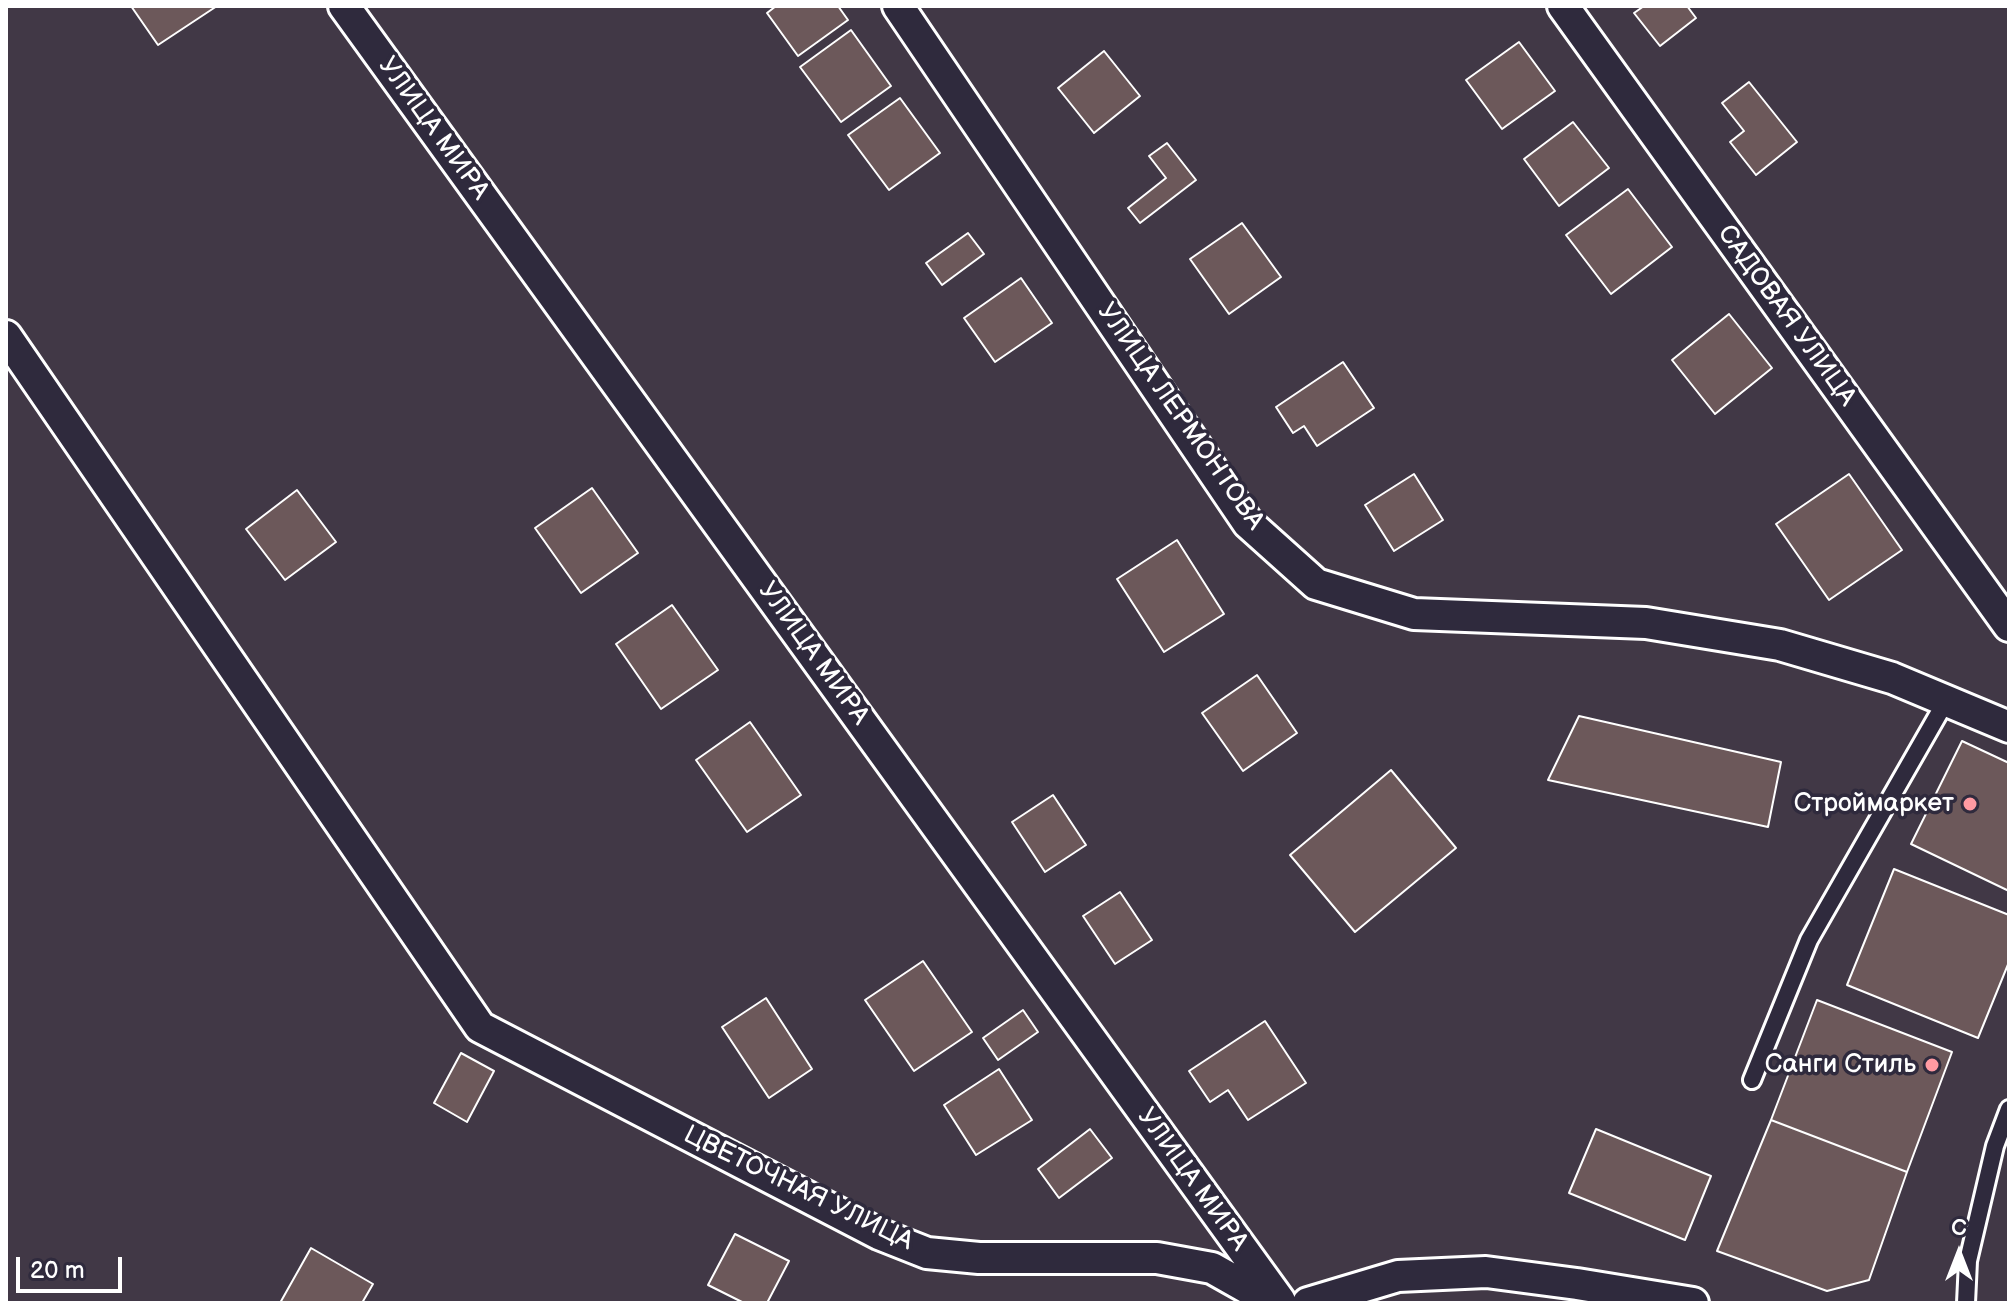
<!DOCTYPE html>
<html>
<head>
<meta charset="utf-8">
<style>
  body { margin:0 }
  #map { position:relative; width:2015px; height:1309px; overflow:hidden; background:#413846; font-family:"Balsamiq Sans",sans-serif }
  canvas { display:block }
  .frame { position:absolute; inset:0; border:8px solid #fff; pointer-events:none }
  .north { position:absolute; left:1919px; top:1213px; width:80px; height:80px; -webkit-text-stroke:6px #2f2a3d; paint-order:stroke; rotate:0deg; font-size:22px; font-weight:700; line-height:32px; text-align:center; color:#fff }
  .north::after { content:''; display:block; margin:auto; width:28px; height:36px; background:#fff; clip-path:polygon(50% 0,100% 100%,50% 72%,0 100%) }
  .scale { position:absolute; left:16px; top:1257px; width:106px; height:36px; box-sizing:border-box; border:4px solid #fff; border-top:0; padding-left:10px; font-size:24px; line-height:28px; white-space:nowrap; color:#fff; -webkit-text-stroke:6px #2f2a3d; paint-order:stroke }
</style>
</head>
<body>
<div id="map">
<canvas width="2015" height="1309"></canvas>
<div class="frame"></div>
<div class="north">С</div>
<div class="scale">20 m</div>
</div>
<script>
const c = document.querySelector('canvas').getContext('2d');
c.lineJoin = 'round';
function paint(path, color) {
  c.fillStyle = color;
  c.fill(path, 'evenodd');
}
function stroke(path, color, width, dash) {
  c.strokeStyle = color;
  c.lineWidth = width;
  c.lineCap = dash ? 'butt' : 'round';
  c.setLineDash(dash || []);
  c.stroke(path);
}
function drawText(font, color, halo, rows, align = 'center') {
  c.font = font + ' "Balsamiq Sans",sans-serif';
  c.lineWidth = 7;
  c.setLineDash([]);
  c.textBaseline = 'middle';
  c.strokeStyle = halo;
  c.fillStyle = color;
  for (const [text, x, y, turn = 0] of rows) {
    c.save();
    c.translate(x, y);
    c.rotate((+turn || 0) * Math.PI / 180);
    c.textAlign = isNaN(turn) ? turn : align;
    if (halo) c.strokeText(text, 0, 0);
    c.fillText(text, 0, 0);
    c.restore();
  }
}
const building = new Path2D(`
  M131,6h86l-59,39z
  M776,6h62l10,14 -50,36 -31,-43z
  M1644,6h43l9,12 -36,28 -26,-33z
  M851,30l40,56 -50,36 -41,-55z
  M1519,42l36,49 -53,38 -36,-49z
  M1104,51l36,45 -46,37 -36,-45z
  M1749,82l48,60 -41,33 -26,-33 14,-11 -22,-28z
  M900,98l40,55 -51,37 -41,-55z
  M1573,122l36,46 -50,38 -35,-47z
  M1167,143l29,37 -56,43 -12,-15 38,-30 -17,-22z
  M1628,189l44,58 -61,47 -45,-59z
  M1242,223l39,54 -52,37 -39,-55z
  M968,233l16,21 -42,31 -16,-22z
  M1021,278l31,45 -57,39 -31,-44z
  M1729,314l43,54 -57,46 -43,-54z
  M1343,362l31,46 -57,38 -13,-20 -11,7 -17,-26z
  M1414,474l29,46 -49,31 -29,-46z
  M1849,474l53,76 -73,50 -53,-76z
  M592,488l46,65 -57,40 -46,-65z
  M297,490l39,52 -51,38 -39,-51z
  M1177,540l47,74 -60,38 -47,-73z
  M672,605l46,65 -57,39 -45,-65z
  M1257,675l40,58 -54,38 -41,-58z
  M1579,716l202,46 -13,65 -220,-47z
  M750,722l51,73 -54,37 -51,-72z
  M1962,741l47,22v128l-98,-47z
  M1391,770l65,78 -101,84 -65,-77z
  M1053,795l33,50 -41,27 -33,-50z
  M1894,869l115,46v47l-31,76 -131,-53z
  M1120,892l32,48 -37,24 -32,-48z
  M923,961l49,71 -58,39 -49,-71z
  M766,998l46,71 -43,29 -47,-71z
  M1817,1000l135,52 -45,120 -136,-52z
  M1023,1010l15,22 -40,28 -15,-22z
  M1265,1021l41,62 -58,37 -20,-30 -18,12 -21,-31z
  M461,1053l33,18 -27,51 -33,-19z
  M999,1069l33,51 -56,35 -32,-50z
  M1771,1120l136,52 -38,108 -42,11 -110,-40z
  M1090,1129l22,29 -53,40 -21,-29z
  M1596,1129l115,47 -26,64 -116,-47z
  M735,1234l54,27 -22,42h-23l-36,-18z
  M311,1248l62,36 -11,19h-82z`);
paint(building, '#6c585a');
stroke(building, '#fff', 2);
const lane = new Path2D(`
  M1752,1080l57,-140 137,-239
  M1966,1303l2,-42 27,-115 14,-37`);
const street = new Path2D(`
  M344,6l936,1295
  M898,6l350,517 68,61 98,30 232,9 134,22 112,33 117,49
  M1563,6l446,620
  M6,336l474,691 399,207 48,19 52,5h178l55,10 62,35
  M1308,1303l90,-27 88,-4 91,12 116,19`);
stroke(lane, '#fff', 22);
stroke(street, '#fff', 36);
stroke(lane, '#2f2a3d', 16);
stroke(street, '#2f2a3d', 30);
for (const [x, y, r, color] of [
  [1970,804,8,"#ff9aa2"],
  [1932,1065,8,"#ff9aa2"]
]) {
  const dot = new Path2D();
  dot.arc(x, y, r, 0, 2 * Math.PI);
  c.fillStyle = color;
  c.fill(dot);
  stroke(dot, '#2f2a3d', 3);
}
drawText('26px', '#fff', '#2f2a3d', [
  ["УЛИЦА МИРА",433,129,54],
  ["САДОВАЯ УЛИЦА",1786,316,54],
  ["УЛИЦА ЛЕРМОНТОВА",1180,417,55],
  ["УЛИЦА МИРА",813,654,54],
  ["УЛИЦА МИРА",1192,1180,54],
  ["ЦВЕТОЧНАЯ УЛИЦА",798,1189,26]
]);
drawText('26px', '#fff', '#2f2a3d', [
  ["Строймаркет",1954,804],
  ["Санги Стиль",1916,1065]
], 'right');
</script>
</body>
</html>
